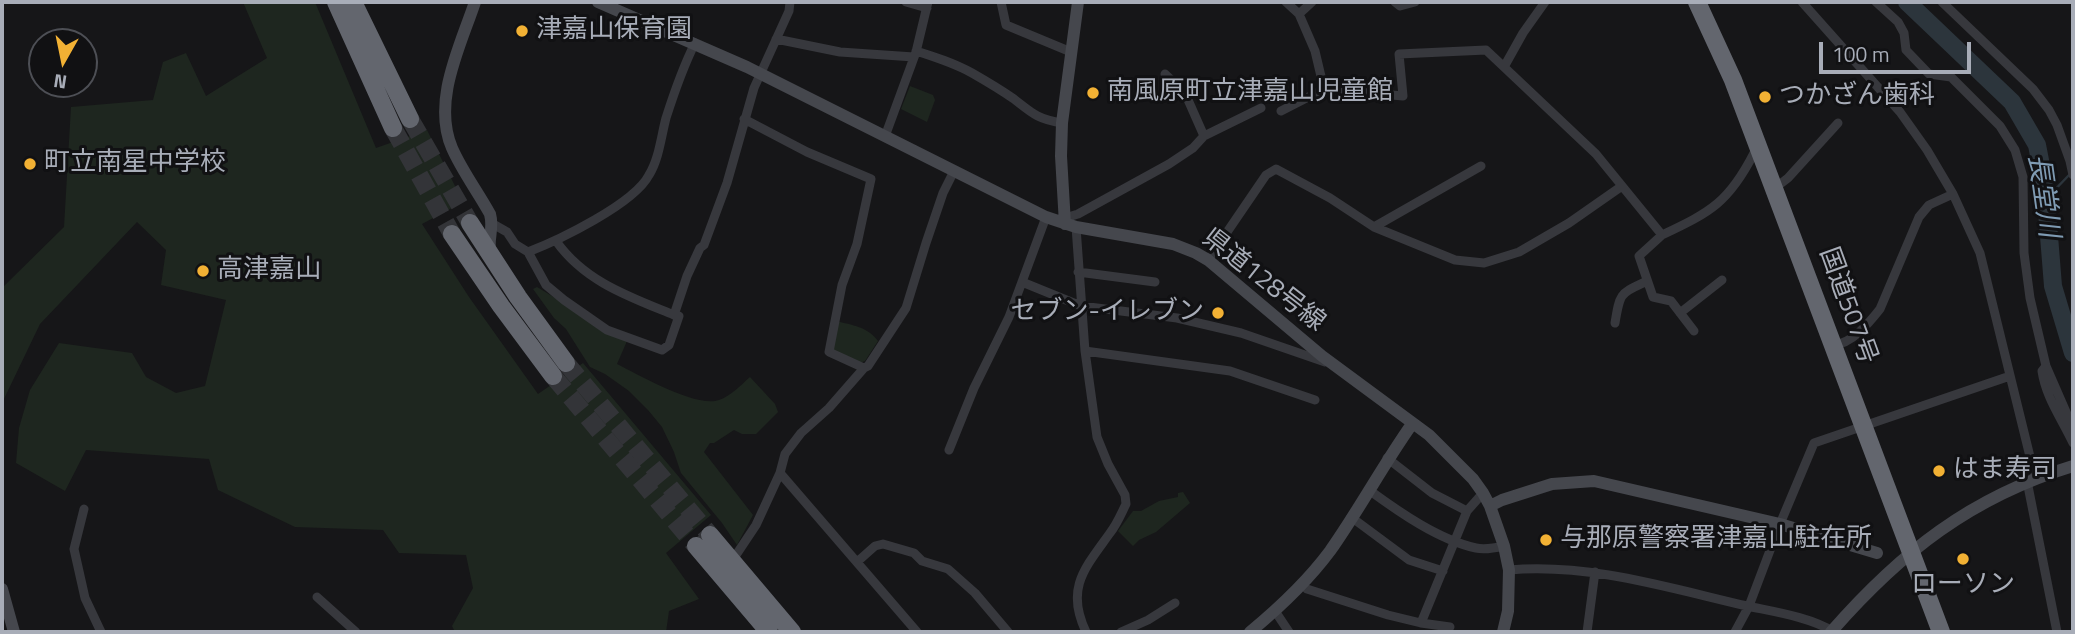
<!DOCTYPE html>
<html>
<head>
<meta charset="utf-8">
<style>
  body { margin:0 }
  #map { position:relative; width:2075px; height:634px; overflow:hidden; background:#161618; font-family:"Titillium Web",sans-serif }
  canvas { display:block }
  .frame { position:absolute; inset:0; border:4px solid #a8adb8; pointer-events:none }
  .north { position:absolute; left:28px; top:28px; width:70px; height:70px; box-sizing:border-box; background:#111113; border:2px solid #4d4f55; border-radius:50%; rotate:189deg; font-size:19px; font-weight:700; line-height:28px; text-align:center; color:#a8adb8 }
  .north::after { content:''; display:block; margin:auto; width:24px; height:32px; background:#f2b134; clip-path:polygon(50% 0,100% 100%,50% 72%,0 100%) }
  .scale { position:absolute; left:1819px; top:42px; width:152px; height:32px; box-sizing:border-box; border:4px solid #a8adb8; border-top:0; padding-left:9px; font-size:21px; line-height:24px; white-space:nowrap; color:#a8adb8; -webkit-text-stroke:5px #111113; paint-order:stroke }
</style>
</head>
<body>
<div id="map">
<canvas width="2075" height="634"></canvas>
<div class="frame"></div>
<div class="north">N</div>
<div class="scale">100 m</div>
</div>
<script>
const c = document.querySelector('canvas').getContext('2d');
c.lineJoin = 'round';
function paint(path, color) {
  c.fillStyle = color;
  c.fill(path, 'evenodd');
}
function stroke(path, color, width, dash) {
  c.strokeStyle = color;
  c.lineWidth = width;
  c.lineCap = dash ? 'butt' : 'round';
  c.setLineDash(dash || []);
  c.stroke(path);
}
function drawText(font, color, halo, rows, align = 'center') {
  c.font = font + ' "Titillium Web","Noto Sans JP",sans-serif';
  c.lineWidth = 6;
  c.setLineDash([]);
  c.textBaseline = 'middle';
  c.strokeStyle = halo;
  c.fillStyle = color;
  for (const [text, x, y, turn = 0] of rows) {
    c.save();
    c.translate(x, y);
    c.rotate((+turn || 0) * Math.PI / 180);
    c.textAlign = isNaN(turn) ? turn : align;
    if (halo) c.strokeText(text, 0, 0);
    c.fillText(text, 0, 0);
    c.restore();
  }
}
paint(new Path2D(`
  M243,2h72l61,146 51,-18 36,72 -41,22 47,73 69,97 45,-31 128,152 -45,38 33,46 -30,12 -3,21h-211l-3,-6 21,-38 -7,-33 -67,-2 -16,-23 -88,-3 -77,-37 -9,-31 -123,-9 -21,41 -49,-28 3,-35 11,-38 29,-47 73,10 14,24 30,16 29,-7 21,-86 -65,-15 5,-35 -29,-28 -97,102 -38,79v-115l62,-61 7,-120 82,-7 10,-38 23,-9 20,43 61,-38z
  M910,86l23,9 2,5 -8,22 -26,-13z
  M537,287l90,54 -10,23c22,11 79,44 102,36 12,-4 22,-15 31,-23l25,27 3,8 -22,22h-14l-8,-4 -20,13h-4l-6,9 49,63 -16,30 -15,-22 -41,-50 -7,-21 -12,-25 -14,-17 -19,-19 -24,-17 -15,-7 -24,-38 -12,-11 -21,-29z
  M836,321c16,4 32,6 42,20l-13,20 -5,2 -27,-13z
  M1183,492l7,11 -34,29 -17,8 -6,6 -15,-15 15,-20h8l18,-10 19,-4v-4z`), '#1e261f');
stroke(new Path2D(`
  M2046,199l25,-26`), '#2c353c', 2.5);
stroke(new Path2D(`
  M1907,2l105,100 25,43 8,41 8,100 20,67`), '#2c353c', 18);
stroke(new Path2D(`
  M410,119l60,104
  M393,128l59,106
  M566,363l144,172
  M553,376l143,170`), '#333438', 18, [18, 9]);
stroke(new Path2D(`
  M906,2l21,6
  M1001,2l5,23 65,27
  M1395,2l5,4 15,-4
  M1545,2l-22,31 -19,34 92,87 66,81c49,-23 67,-33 92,-82l6,-2
  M1802,2l98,110 27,38 26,44 27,59 55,224
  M1876,2l22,20 6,11 2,17 23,24 22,3 49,49 15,24 8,27 1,76 6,45 16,68 27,62
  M1942,2l91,87 16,21 8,15 13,36 3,14
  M1299,14l13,-12
  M776,39l64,13 74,5
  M916,51c19,6 38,12 56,22 14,8 29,17 42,26 18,14 23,20 48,24
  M1165,74l20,19 19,43
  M1324,89l79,7 -4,-42 87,-4 18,17
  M1281,111l43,-22 -9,-38 -16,-37 -13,-12
  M744,119l63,33 64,27 -14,65 -15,41 -13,67 35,16
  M886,137l1,-6 29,-79 12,-50
  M1775,188l13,-10 50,-55
  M1065,218l13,-4 91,-50 24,-16 11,-12 57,-28
  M493,224l14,8 8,12 13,8 18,33 18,15 43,30 55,20 7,-5 10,-29
  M1076,227l9,124 12,86 11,27 17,31 1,9c-5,10 -9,20 -16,29 -25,35 -45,55 -24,99
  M1374,227l107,-61
  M1662,235l-23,21 14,41 18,4 23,30
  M556,241c29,41 74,56 118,74l13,-39 13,-28 4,-3 23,-62 27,-95 35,-77 1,-9
  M528,252c31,-12 106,-48 121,-77 10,-16 12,-38 17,-57 8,-25 17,-51 29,-75
  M1208,260l58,-85 10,-6 54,29 44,29 81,33 29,3 35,-11 50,-29 53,-37
  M1078,272l77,10
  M1022,282l59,24 96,12 64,15 84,29
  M1680,313l42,-33
  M1615,323c5,-31 5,-29 32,-42
  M1833,345c19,-1 36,-22 47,-36l39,-92 10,-12 24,-11
  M1085,351l145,20 85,29
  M2046,366l-4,5c4,27 20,48 31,72
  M949,450l25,-62 35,-71 37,-100
  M1387,458l45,35 35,18
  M780,473l137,159
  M2027,481l30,151
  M1369,490c30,22 70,50 107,58 9,2 19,0 28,-2
  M84,509l-10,40 11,49 16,34
  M1351,517l58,43 34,11
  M732,561l24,-36 24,-52 5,-19 16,-21 28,-25 35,-40 4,-2 38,-58 20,-65 17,-50 11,-22
  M857,562l18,-16 8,-2 31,9 8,8 26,8 27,24 33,39
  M1509,570c81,-7 160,18 238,36 28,6 63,11 87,26
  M1302,584l5,5 81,26 33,8 46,-112 16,-18
  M317,597l39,35
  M1275,611l14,21
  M1421,623l29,4
  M1121,632l27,-12 27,-17
  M1587,632l8,-60
  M1735,632l14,-26 31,-82 34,-81 196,-67`), '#37383d', 9);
stroke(new Path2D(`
  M475,2c-15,45 -43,99 -23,146 10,23 26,44 38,66 4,14 -2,23 0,38
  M598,2l149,65 299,150 30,10 97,17 23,9 12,7 114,96 107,79 44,44 10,14 7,13 14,40 5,24 -1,41 -5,21
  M1065,224l-4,-68 1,-33 16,-121
  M1490,506l12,-6 50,-16 42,-3 186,43 97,29
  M2,589l12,43
  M1250,632c29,-24 57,-50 80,-81 29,-41 53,-86 82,-127
  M1831,632c70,-80 140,-135 242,-166`), '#45474d', 12);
stroke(new Path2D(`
  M336,2l57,126
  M353,2l57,117
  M1697,2l36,78 208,552
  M470,223l48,74 48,66
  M452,234l49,72 52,70
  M710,535l82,97
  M696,546l73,86`), '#63666e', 18);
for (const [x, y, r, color] of [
  [522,31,7,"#f2b134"],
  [1093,93,7,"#f2b134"],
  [1765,97,7,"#f2b134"],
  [30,164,7,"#f2b134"],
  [203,271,7,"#f2b134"],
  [1218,313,7,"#f2b134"],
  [1939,471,7,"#f2b134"],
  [1546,540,7,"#f2b134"],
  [1963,559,7,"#f2b134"]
]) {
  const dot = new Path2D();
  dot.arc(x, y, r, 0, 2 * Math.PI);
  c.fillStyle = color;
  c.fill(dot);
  stroke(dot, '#111113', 2.5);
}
drawText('26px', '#a8adb8', '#111113', [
  ["津嘉山保育園",536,31],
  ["南風原町立津嘉山児童館",1107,93],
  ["つかざん歯科",1779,97],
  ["町立南星中学校",44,164],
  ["高津嘉山",217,271],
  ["セブン-イレブン",1204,313,"right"],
  ["はま寿司",1953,471],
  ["与那原警察署津嘉山駐在所",1560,540],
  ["ローソン",1963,586,"center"]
], 'left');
drawText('26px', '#a8adb8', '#111113', [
  ["県道128号線",1263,281,38],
  ["国道507号",1847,306,70]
]);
drawText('italic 28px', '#7f9bb3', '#111113', [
  ["長堂川",2042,196,82]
]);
</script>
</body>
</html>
